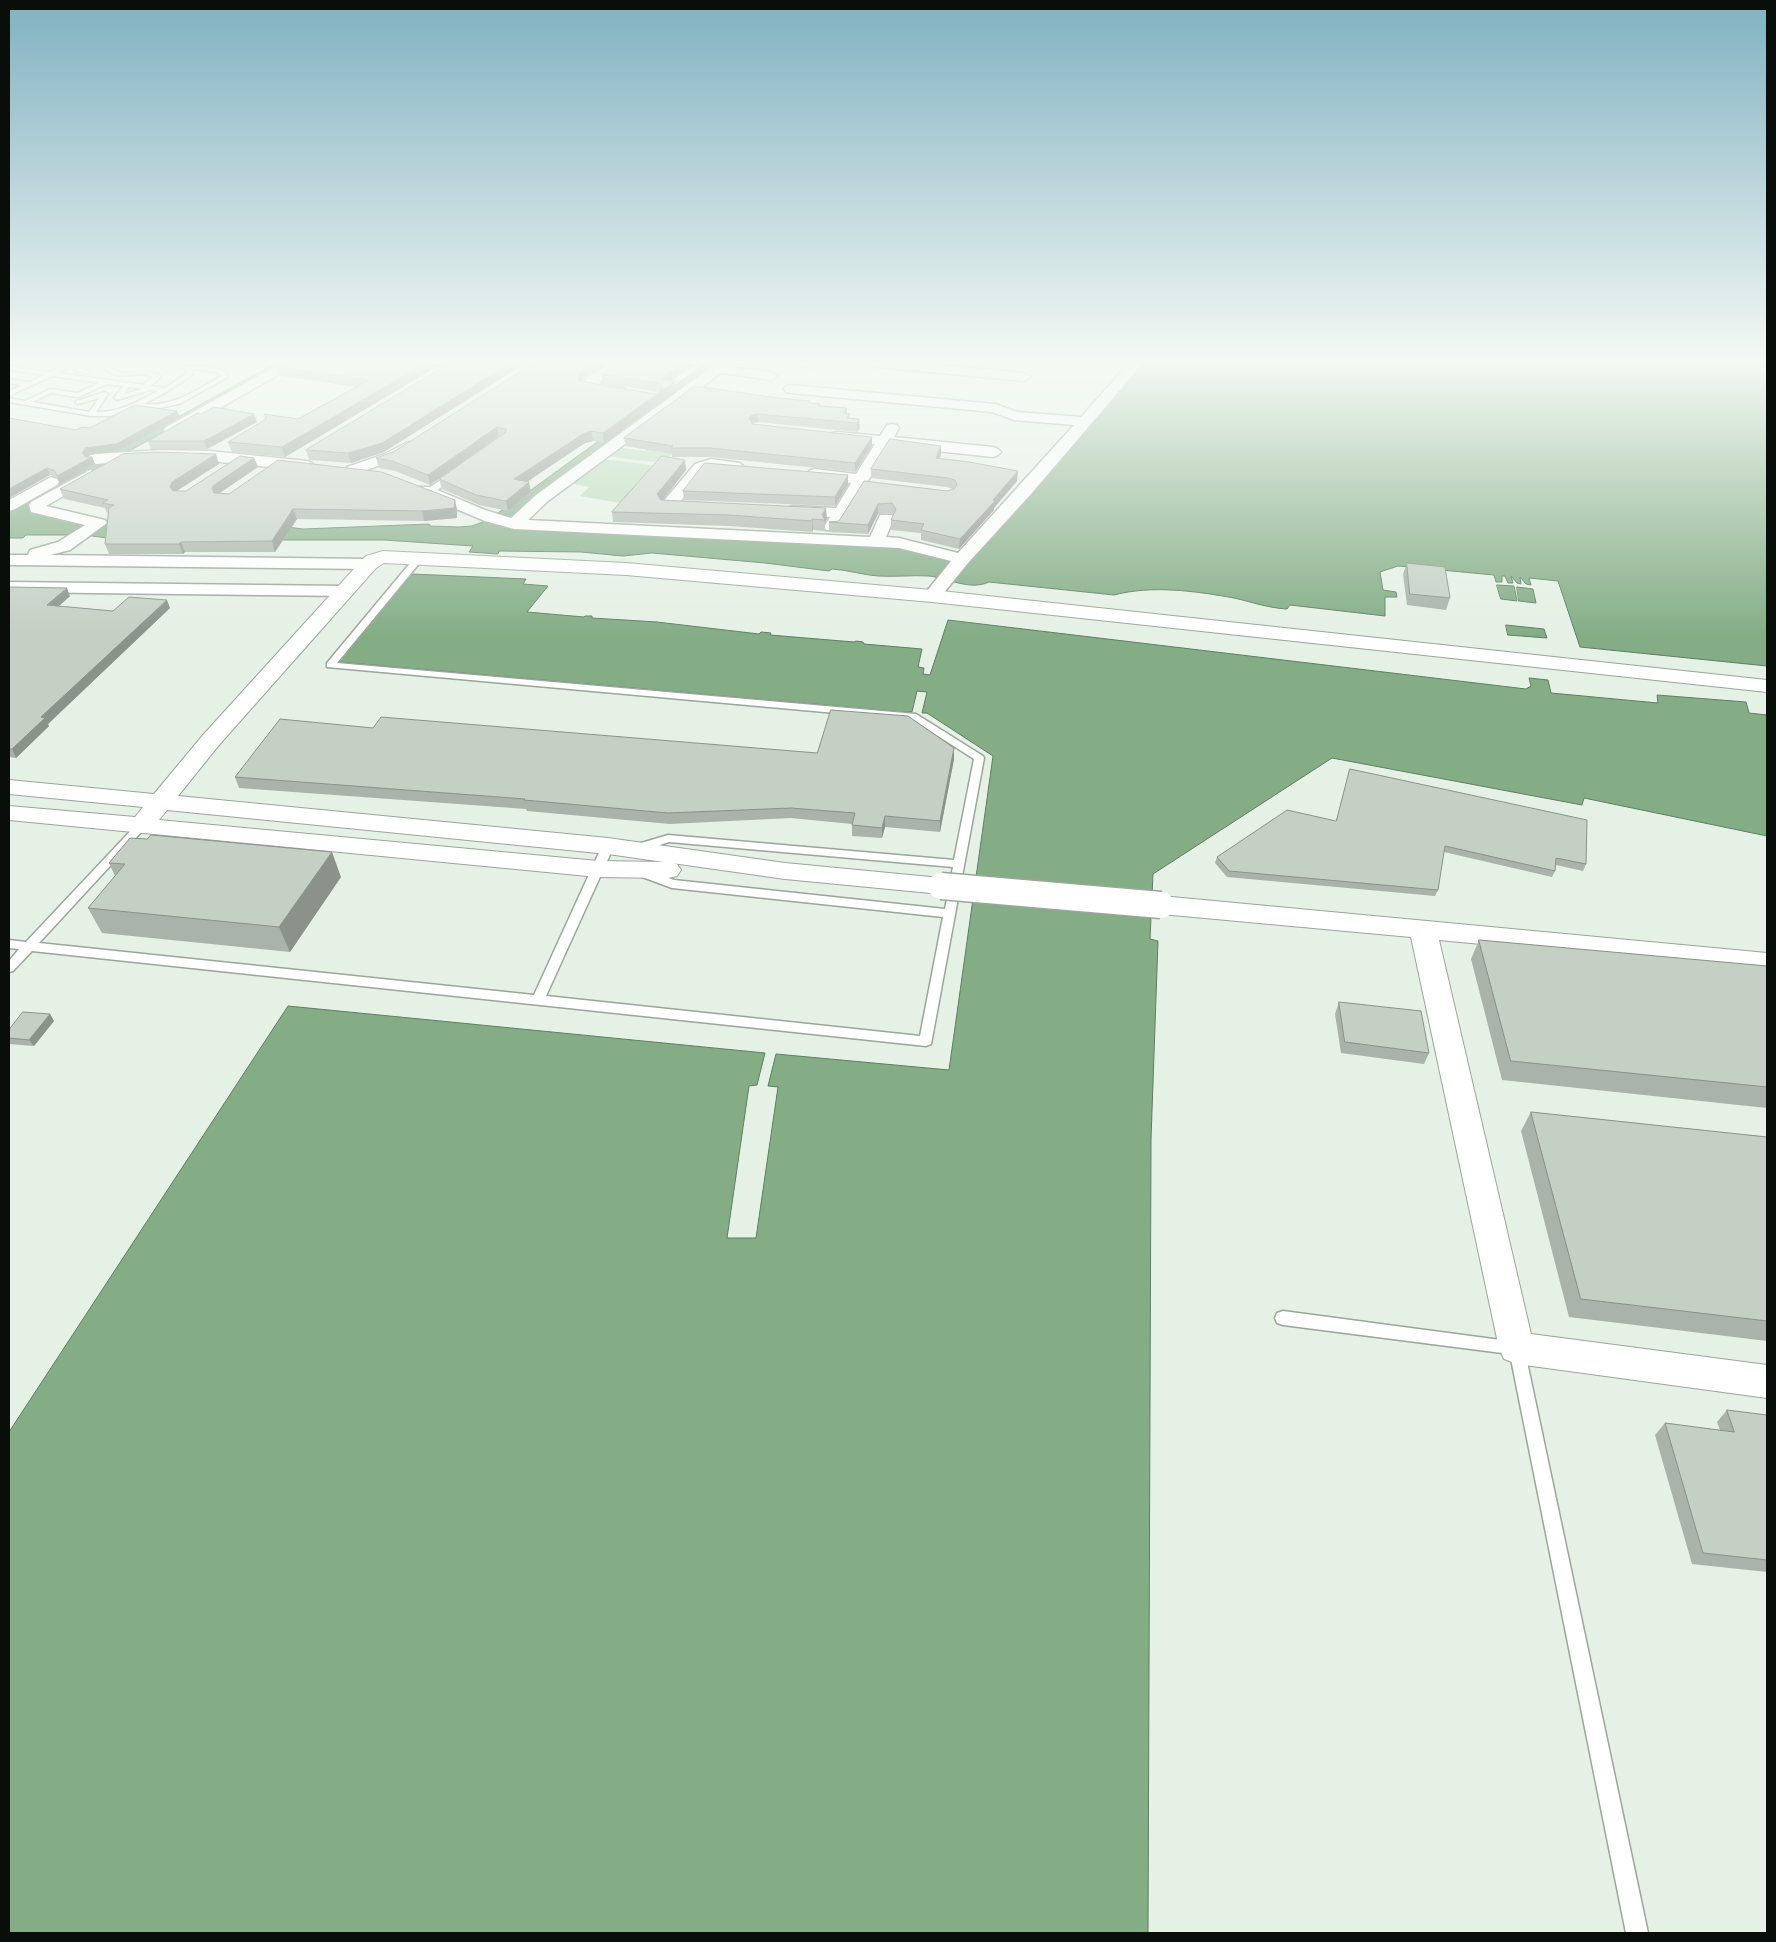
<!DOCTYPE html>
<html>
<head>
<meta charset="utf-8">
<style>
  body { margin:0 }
  #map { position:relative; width:1776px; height:1942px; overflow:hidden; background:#e6f1e6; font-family:"DejaVu Sans",sans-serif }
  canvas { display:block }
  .frame { position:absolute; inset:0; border:10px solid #0a0e0a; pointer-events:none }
</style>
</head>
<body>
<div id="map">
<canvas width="1776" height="1942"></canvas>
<div class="frame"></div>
</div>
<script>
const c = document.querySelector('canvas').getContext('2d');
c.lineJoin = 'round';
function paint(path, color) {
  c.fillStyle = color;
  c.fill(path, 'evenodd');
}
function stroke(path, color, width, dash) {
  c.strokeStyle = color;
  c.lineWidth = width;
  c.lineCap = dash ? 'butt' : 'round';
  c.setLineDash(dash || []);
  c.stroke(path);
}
paint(new Path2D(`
  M662,437l26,2 -25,24 -60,-7 13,-9 29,4z
  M601,459l59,7 -34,38 -46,-8 9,-9 -20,-4z`), '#b7dab8');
const water = new Path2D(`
  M276,363h13l-245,135 -11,7 -4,6 87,16 164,-1 23,3 126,-5 1,2 29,1 13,-1 11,-4 26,-16 197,-143h14l-213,162 395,21 64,18 178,-201h623v303l-187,-19 -22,-66 -29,-3 2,7 -5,-1 -6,-7 1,7 -4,-1 -6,-7 2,7h-5l-3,-7h-3v6h-6l-2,-7 -96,-9 -18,6 3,18 13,2 1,5h-12v19l-95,-11 -3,4c-19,-1 -35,-7 -53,-11 -39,-7 -82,-13 -120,-3l-125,-13c-19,9 -41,-4 -60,-6 -16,-1 -34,1 -51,0 -15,-1 -30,-6 -46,-7l-3,2 -64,-8 -113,-10 -29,3 -42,-4 -82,-1 -1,3 -29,-2 4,-6 -89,-6h-263l-36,-5h-59l-3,3h-14v-26l10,-7z
  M412,574l114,5 -3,5 25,2 -21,26 57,5 1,-1h7v2l65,4 102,12 2,-2 10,1 -1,2 84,7 2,-1 7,1 1,2 58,5 -4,18 6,1 -1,6 7,1 18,-55 578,69 5,-3 -2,-8 19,2 3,13 107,10 -1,-8 89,7 3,11 18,2v121l-183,-38 -2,7 -250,-47 -179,116 -3,65 8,2 -7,198 -3,794h-1139v-501l279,-426 477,47 -8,32 -8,1 -22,152h29l22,-151 -10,-1 8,-32 173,16 44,-314 -66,-43h-5l5,-21 -10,-1 -5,21h-8l-565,-50z
  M1497,585l17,1 3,15 -16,-2z
  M1517,587l16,2 3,14 -17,-2z
  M1506,625l38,4 3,9 -39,-3z`);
paint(water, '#84ad86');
stroke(water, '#5f7d61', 1);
const lane = new Path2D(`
  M30,363h19l-3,2z
  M68,363h9l-18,10 84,12 10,-8c-16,-8 -34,6 -48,-8l4,-6h7l-4,6c14,11 34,-5 49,8l-11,9 15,2 22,-15 -1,-4 -22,-6 54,5 8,4 2,5 -49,27 -25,5 -17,-2 -25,9h-21l-82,-14v-4l16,3 25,-12 27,4 22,-10 -47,-7 -43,20v-5l13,-6 -13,-2v-4l20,3 15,-7 -35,-5v-4l41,6zM193,369l23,3 5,4c-24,14 -48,31 -77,28l24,-13 24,-16zM107,384l16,2 -9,12 3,2 33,-10 8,1c-22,11 -36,21 -62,21l12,-18 -3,-2 -29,9v2l2,1 21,-6 -10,14 -56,-10 18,-9 27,4zM129,387l14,2 -19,5z
  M88,363h8l-12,7 6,2v2l-16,-3z
  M451,473l7,2 -26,19h-6v-4z
  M419,555l3,1v4l-85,103 579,51 67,42 1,2 -53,286 -5,2 -894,-95 -19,20 -4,1v-11l10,-12 -10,-1v-8l17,2 112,-119h8l2,2 -2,2 -107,116 495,52 68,-149 6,-4 6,4 -68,150 374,40 23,-119 -271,-29 -35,-13 -2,-3 6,-4 33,12 271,29 8,-42 -284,-25 -34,11 -6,-4 2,-3 37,-11 286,25 20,-101 -61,-39 -586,-53v-4l89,-107z
  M1283,1311l240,32 125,590h-22l-116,-579 -227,-29 -6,-2 -2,-5 2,-5z`);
const street = new Path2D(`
  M282,363h17l-123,70h-10l-2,-3 2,-3z
  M611,363h16l-29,20 26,5 2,3 -2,3 -5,1 -36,-6 -2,-3 5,-7z
  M717,363h16l-3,4 41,5 7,4 -7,4 -50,-7 -173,128 -20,19 342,17 10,-22h12l2,3 -8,19 13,1 59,15 116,-128 -60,-5 -22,-8 -201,-19 -5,-1 -2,-3 2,-3 5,-1 204,19 22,8 64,5 48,-54h14l-112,131 -63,69 -30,37 -6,1 -6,-1 -3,-4 28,-35 -52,-13 -385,-19 -29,-8 -67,-28 -2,-3 2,-3h12l55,23 26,8 25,-23z
  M801,363h16l-7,4 -7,-1z
  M870,363h51l103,10 7,4 -7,4 -147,-14z
  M892,424l5,1 2,3 -5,9 99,10 5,2 3,3 -3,3 -5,2 -104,-11 -51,84h-12l-2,-3 6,-10 -43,-3 -2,-3 2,-3 6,-2 43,2 15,-25 -37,-4 -5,-2 -3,-3 3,-3 5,-2 42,5 19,-30 -43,-5 -2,-3 2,-3 5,-1 43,4 7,-11z
  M408,442l5,1 2,3 -20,14 -43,15 -5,-2 -3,-3 3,-3 38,-13z
  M161,450l49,1 97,10 5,2 3,3 -3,3 -5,2 -97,-10 -49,-1 -67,4 -5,-2 -3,-3 3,-3 5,-2z
  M711,459l29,4 3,3 -3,3c-11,3 -23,-2 -35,1l-25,32 22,2 2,3 -2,3 -6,2 -34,-3 -2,-3 2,-3 33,-39z
  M90,470l5,2 3,3 -3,3 -49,28 59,14 2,3 -37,27 -20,5 319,4 6,1 3,4 -3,4 -6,1 -360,-4v-10h19l2,-5 28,-8 27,-17 -54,-13 -2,-7 2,-3z
  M51,477l6,2 2,3 -2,3 -42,24 -6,2v-11z
  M9,582l336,4 6,1 3,4 -3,4 -6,1 -336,-4z`);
const secondary = new Path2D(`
  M383,551l243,12 306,27 835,90v12l-835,-90 -306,-27 -242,-12 -8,5 -157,177 -41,51 430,42 177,25 156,15 9,2 4,6 -4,6 -9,2 -156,-15 -113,-16 5,1 4,6 -4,6 -9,2 -70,-1 -589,-57v-14l126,11 8,-10 -134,-13v-14l145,14 49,-59 159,-175 4,-4zM167,810l441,44 56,8 -66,-1 -439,-41z
  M1161,896l606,57v18l-328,-31 92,394 236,31v33l-250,-34 -13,-5 -5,-11 -88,-411 -250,-23 -9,-3 -4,-6 4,-6z`);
stroke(lane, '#9aa59b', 3);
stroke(street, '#9aa59b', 3);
stroke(secondary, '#9aa59b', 2);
paint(lane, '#fff');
paint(street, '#fff');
paint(secondary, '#fff');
const secondaryBridge = new Path2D(`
  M941,886l220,19`);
stroke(secondaryBridge, '#9aa59b', 29, []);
stroke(secondaryBridge, '#fff', 26);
paint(new Path2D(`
  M443,363l-158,94 -53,-5 -4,-10 70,-23 58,-32 -76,-11 -3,-9z
  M616,363h77v2l-22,16h4l1,10 -72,52 -11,-2 -8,2 -58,39 4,10 -23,19 -29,-6 -37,-16 -3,-10 61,-42 -70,48 -35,-14 -16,-3 -3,-10 208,-80 -2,3 72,13 5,-2 -56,-9 -2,-9z
  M778,398l32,3v2l10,1v2l27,2v6l3,4 9,1 1,9 -3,4 -99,-10 -6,2 120,22 -17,26 -144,-15h-39v-3l-47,-8 -1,-8z
  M201,414h53l3,8 -50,27h-56l-3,-8z
  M180,417l-62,34 -30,4 -1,2h5l3,7 -35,20 -2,-6 -8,-3 -41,23v-80l67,12z
  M941,446v9l-2,3 78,23 -23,27v2l-35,39 -38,-9v-7l-30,-3v-10l2,-5 -1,-2 -14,1 -10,20 -39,-2v-10l10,-1 25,-40 83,10 6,-2 -6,-2 -76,-9v-9z
  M306,450l78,2 -33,11 -42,-3z
  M254,458l4,9 -38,26 235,7 2,10v8l-33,3 -127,-2 -22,33h-90l-2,2h-74l-4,-10 3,-31h-1l-2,-5 -41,-9 -4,-10 159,-25 -42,27h9z
  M686,470l-24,30 165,19 -2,3v9l-12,-1 -1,2 -83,-6 -116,-4 -1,-10z
  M848,475v10l-13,21 -151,-6 -1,-9z
  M1407,563l43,35 -4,12 -39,-5 -4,-31z
  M9,587l61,9 -11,10 54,5 57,-3 -122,116 1,2 -33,32 -7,-1z
  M373,728l444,25 137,6 -14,73 -55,-5 -3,11 -30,-2v-12l-61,-6 -121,6 -143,-13 -1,-2 -287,-21 -4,-11z
  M1350,769l236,95 -3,7 -27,-6 -1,6 -3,6 -108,-25 -6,38 -3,6 -208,-19 -12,-14 2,-6 119,-36z
  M109,863l232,14 -51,75 -188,-19 -14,-25 27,-32z
  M1479,940l288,26v142l-265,-28 -31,-121z
  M1339,1002l90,51 -5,11 -83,-11 -6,-39z
  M50,1014l4,7 -20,25 -25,-2v-14z
  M1531,1112l236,25v204l-198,-24 -48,-186z
  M1727,1410l40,5v157l-75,-8 -37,-129 10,-12 55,7 -3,-8z`), '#a9b3a9');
paint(new Path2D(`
  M426,363h17l-158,94 -3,-10z
  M510,363h16l-142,89 -33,11 -3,-10z
  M592,363h16l-24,15 -5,8 -1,-9 5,-8z
  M683,363h10v2l-30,22 -3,-8z
  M675,381l1,10 -72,52 -1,-10z
  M177,411l3,6 -62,34 -30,4 -3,5 -3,-7 3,-5z
  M254,414l3,8 -50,27 -3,-8z
  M757,414l1,8 -5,1 -4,4v-9l3,-3z
  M859,419l1,9 -3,4v-9z
  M497,427l2,9 -69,49 -2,-10z
  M591,431l2,10 -8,2 -69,46 -2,-10 69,-45z
  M872,437v9l-17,26v-9z
  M941,446v9l-5,12v-9z
  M216,454l3,10 -43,27 -3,6 -3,-10 2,-5z
  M92,457l3,7 -35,20 -3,-8z
  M254,458l4,9 -40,27 -3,4 -3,-10 2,-3z
  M685,460l1,10 -27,35 -2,-11z
  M47,468l3,7 -41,23v-9z
  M1018,471l-1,10 -23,27v2l-35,39 1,-10z
  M848,475v10l-13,21v-9z
  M529,482l2,10 -23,19 -2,-10z
  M455,500l2,10v8l-33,3 -2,-10z
  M878,504v10l-10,20v-9z
  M826,508l1,11 -2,3 -3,-7z
  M293,509l4,10 -22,33 -3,-11z
  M812,519l1,11 -1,2z
  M181,542l4,10 -2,2 -4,-10z
  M67,588l3,8 -19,17 -4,-8z
  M167,600l3,8 -122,116 1,2 -33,32 -4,-9 29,-32z
  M954,748v11l-14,73v-11z
  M885,816v11l-3,11v-10z
  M332,852l9,25 -51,75 -11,-25z
  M50,1014l4,7 -20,25 -5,-6z`), '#8a928a');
const building = new Path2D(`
  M285,363h141l-144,84 -54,-5 35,-21 3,-3 -2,-4 34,5 71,-39 -92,-13z
  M450,363h60l-128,80 -34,10 -42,-3z
  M534,363h58l-9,6 -5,8 2,4 74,13 6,-2 3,-5 -4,-4 -58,-9 15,-11h67l-23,16 15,2 -72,52 -12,-2 -8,3 -69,45 15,3 -23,19 -30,-6 -37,-16 67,-47v-3l-9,-2 -69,48 -36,-14 -16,-3 17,-6z
  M695,386l83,12 32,3 -1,2 11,1 -1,2 28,2 -4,5 7,1 -3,4 12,1 -2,4 -100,-9 -5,1 -3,3 3,6 120,13 -17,26 -145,-15h-39l2,-2 -49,-8z
  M135,405l42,6 -61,33 -31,4 -3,5 4,4h6l-35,19 -2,-5 -8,-3 -38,21v-71l67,12 6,-3 7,1z
  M214,407l40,7 -50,27h-56l50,-28 3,1z
  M890,439l51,7 -5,12 33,4 49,9 -25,29 2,1 -35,38 -39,-9 3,-6 -33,-4 5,-11 -4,-6 -14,1 -10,21 -39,-3 10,-1 25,-40 83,10 7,-2 3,-4 -2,-5 -7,-2 -77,-9z
  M157,452l59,2 -44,28 -2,5 3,4h13l54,-35 14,2 -40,27 -2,3 2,5 15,1 49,-34 104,12 73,28 -1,8 -32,3 -129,-2 -21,32 -91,1 -2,2h-74l4,-36 5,-3 -12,-2 6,-3 -48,-11 63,-35z
  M662,456l23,4 -28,34 4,6 165,8 -4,7 3,5 -13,-1v2l-83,-6 -117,-3z
  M705,463l143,12 -13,22 -152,-6z
  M1407,563l38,4 5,31 -40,-4z
  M9,587l58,1 -20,17 66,6 16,-14 38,3 -126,117 4,1 -33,31h-3z
  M831,710l77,6 46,32 -14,73 -55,-5 -3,12 -30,-3 3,-12 -64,-5 -123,5 -144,-13 1,-1 -290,-22 45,-58 93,9 8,-11 436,36z
  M1350,769l237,51 -1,44 -30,-6 -1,13 -110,-25 -7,44 -209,-19 -12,-14 70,-47 49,11z
  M151,835l181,17 -53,75 -191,-19 37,-44 -16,-1 21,-25 17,1z
  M1479,940l288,26v121l-256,-26z
  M1339,1002l82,9 8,42 -84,-11z
  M23,1012l27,2 -21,26 -20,-2v-8z
  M1531,1112l236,25v184l-186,-22z
  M1727,1410l40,5v145l-64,-7 -38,-130 69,9z`);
paint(building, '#c5d0c5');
stroke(building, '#8a928a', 1);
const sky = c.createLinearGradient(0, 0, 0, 635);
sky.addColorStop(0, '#80b1c1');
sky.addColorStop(0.57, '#f4f9f4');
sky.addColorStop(1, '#f4f9f400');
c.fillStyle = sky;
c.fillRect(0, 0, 1776, 635);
</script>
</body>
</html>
